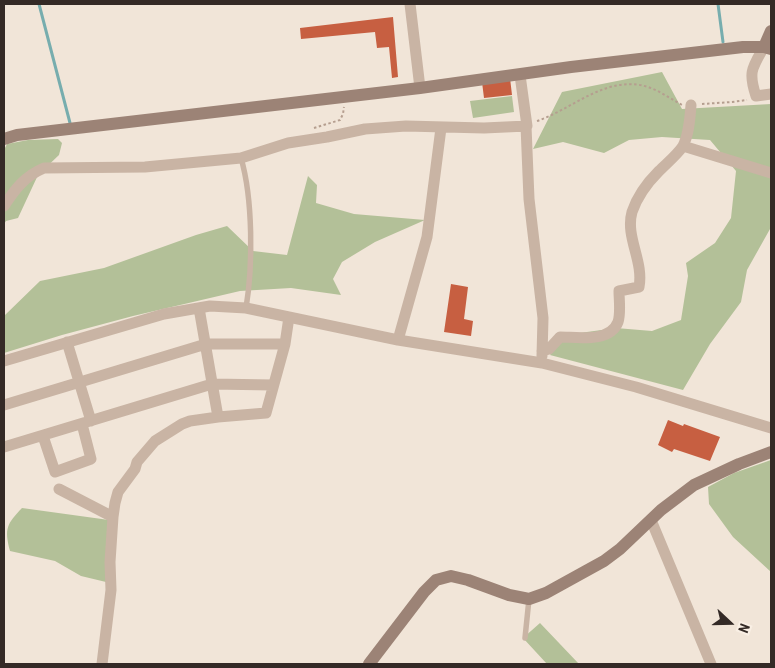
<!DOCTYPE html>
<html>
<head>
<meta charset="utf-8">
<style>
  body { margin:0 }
  #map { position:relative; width:775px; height:668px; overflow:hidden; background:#f1e5d8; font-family:"Roboto Condensed",sans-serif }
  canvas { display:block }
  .frame { position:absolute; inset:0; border:5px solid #342a26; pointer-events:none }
  .north { position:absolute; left:705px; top:598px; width:50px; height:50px; -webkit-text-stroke:4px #f9efe4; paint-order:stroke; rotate:111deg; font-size:14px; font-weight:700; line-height:20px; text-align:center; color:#342a26 }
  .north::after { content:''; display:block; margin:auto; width:18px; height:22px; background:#342a26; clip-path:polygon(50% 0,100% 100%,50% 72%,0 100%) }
</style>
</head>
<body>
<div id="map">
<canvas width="775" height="668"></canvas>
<div class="frame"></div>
<div class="north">N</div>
</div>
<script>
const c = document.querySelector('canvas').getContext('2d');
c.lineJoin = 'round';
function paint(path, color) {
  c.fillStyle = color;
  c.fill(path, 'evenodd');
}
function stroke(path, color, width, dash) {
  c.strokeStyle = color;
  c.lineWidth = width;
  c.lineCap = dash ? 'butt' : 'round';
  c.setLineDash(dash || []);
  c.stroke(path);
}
paint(new Path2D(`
  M662,72l20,37 89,-5v111l-1,14 -23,41 -6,32 -31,42 -27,46 -133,-35 15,-20 51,-7 36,3 29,-11 7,-44 -2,-13 29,-20 16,-25 5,-47 -26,-31 -48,-3 -33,3 -25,13 -41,-11 -30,7 29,-57z
  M512,96l2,16 -41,6 -3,-17z
  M58,139l4,4 -3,12 -21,20 -20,43 -12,3 -2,3v-74l3,-6 21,-4z
  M308,176l9,9 -1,18 38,11 71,6 -50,22 -33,20 -9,17 8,16 -50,-7 -51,3 -107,25 -71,19 -58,18v-37l36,-35 64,-13 92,-33 31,-9 26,25 34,4z
  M771,460v112l-38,-35 -24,-33 -1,-17 26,-14z
  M22,508l87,12 -3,62 -25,-6 -26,-15 -45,-10c-6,-23 -3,-27 12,-43z
  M540,623l39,41h-32l-24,-26z`), '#b3c098');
stroke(new Path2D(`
  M39,4l31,119
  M718,4l5,38`), '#77adae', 3);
paint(new Path2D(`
  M393,17l5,60 -6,1 -3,-31 -12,1 -2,-16 -74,7 -1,-11z
  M510,78l2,17 -28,3 -2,-16z
  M451,284l17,3 -4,32 9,2 -2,15 -27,-4z
  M668,420l15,6 1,-2 36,13 -10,24 -36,-12 -2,3 -14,-7z`), '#c75f41');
stroke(new Path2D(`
  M702,104l30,-2 15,-2
  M537,121c36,-12 70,-47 111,-34 12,4 23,12 34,18
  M314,128l26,-8 3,-6 1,-7`), '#b59e8f', 2, [2.5, 2.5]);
stroke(new Path2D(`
  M241,158c12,41 12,108 5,150
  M525,638l4,-39`), '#c9b4a4', 5.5);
stroke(new Path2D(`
  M410,4l10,84
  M764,47c-12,21 -16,25 -8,49l15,-2
  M526,126l3,73 14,119 -1,38
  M683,146l88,27
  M4,206c11,-17 21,-30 40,-38l101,-1 96,-9 47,-15 39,-6 38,-8 41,-3 78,2 43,-2 -7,-51
  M199,308l19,109 48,-4 19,-69 4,-27
  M398,340l29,-103 14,-109
  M67,342l24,79
  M542,351l7,-2 11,-12c17,0 50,6 58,-15 3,-9 1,-22 1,-31l20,-4c5,-26 -14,-50 -7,-75 5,-15 16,-30 27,-41 8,-8 18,-16 24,-25 6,-12 7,-28 8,-41
  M4,361l160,-47 46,-8 36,2 152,32 144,23 94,24 135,41
  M4,405l202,-61h79
  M43,436l12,36 36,-13 -9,-35
  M4,447l208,-63 61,1
  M59,489l54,28
  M651,520l60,144
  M102,664l9,-74 -1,-28 3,-45 2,-14 3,-11 17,-23 2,-7 18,-21 27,-17 8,-3 28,-4`), '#c9b4a4', 11);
stroke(new Path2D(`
  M764,47l7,-16
  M4,139l13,-4 60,-7 343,-40 151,-21 172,-20h21l7,2
  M369,664l55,-72 12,-12 15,-4 17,4 41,15 20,4 17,-6 58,-32 16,-12 41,-39 33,-25 45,-21 32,-12`), '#9c8376', 12);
</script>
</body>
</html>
